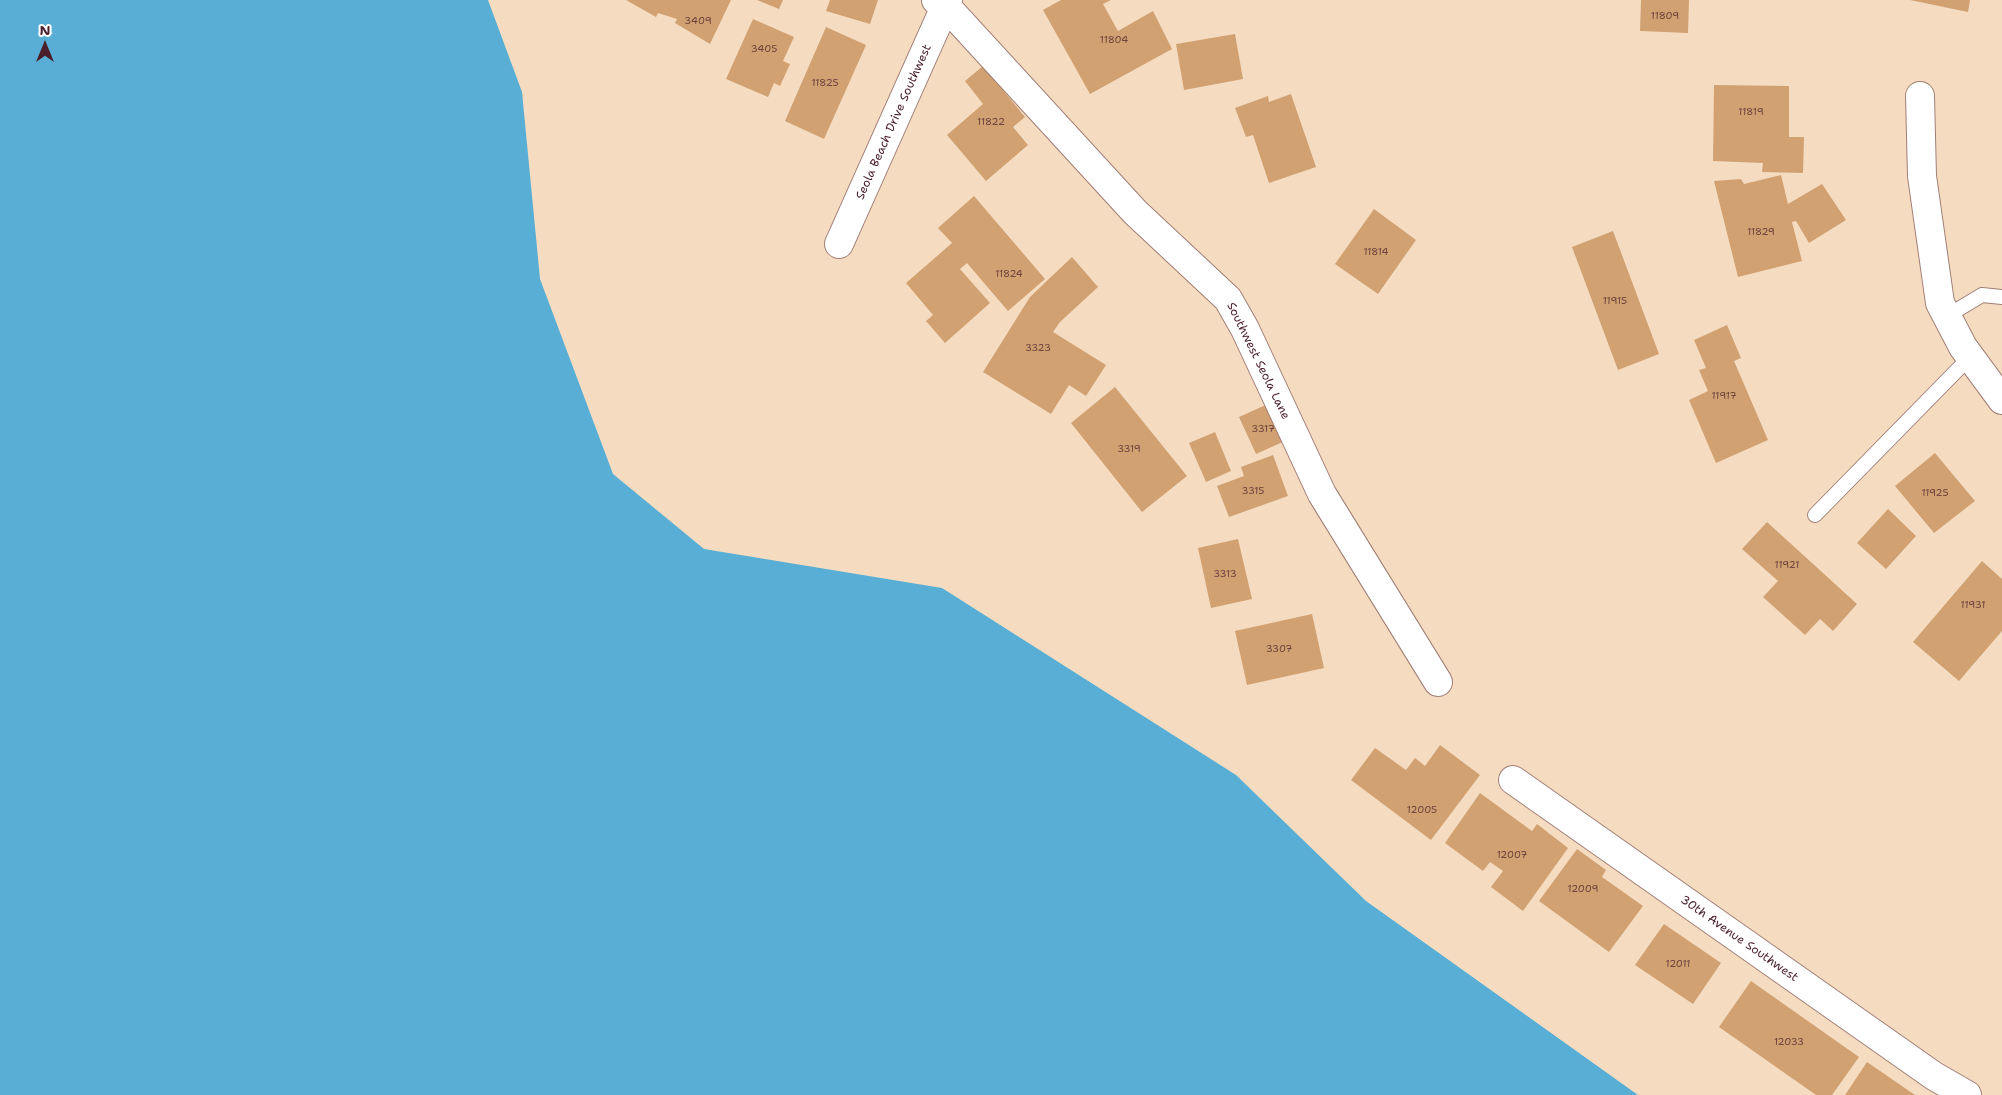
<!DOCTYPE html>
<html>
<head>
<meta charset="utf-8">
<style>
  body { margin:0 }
  #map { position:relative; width:2002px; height:1095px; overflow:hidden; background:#f5dcc1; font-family:"Shantell Sans",sans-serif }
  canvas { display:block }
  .north { position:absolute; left:20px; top:20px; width:50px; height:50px; -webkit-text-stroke:4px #fff; paint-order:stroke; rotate:0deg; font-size:14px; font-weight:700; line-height:20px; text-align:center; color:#4a1f2b }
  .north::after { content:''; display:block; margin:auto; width:18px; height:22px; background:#4a1f2b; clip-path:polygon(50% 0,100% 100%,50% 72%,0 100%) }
</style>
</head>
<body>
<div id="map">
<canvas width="2002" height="1095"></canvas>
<div class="north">N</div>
</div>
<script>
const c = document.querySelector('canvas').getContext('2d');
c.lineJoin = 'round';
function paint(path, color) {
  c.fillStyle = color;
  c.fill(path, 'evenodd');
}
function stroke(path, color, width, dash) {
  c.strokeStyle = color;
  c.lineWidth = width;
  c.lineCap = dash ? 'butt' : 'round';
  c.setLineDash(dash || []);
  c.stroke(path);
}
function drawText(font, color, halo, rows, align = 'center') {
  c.font = font + ' "Shantell Sans",sans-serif';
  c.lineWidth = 4;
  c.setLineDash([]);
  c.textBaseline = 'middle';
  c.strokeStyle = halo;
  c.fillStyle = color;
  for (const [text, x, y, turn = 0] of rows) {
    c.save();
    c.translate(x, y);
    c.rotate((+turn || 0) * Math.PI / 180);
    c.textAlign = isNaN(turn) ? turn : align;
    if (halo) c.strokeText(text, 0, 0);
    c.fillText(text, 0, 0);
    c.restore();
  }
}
paint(new Path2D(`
  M0,0h488l34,92 18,187 73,195 91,75 238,39 294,187 130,126 272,194h-1638z`), '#58aed5');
paint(new Path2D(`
  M626,0h105l-21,44 -35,-21 2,-4 -19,-6 -2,4z
  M757,0h26l-4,9z
  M830,0h48l-8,24 -44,-13z
  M1061,0h50l-8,4 15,27 35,-20 19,38 -82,45 -47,-84z
  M1641,0h48l-1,33 -48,-2z
  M1910,0h60l-2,12z
  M753,19l41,18 -11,24 7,3 -10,22 -6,-3 -6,14 -42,-18z
  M826,27l40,18 -42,94 -39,-18z
  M1235,34l8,45 -59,11 -8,-46z
  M983,66l42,51 -12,10 15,18 -42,36 -39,-46 36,-31 -18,-23z
  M1714,85l75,1v51h15l-1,36 -41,-1 1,-9 -50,-2z
  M1291,94l25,73 -47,16 -16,-48 -7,2 -11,-29 33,-12 1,6z
  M1781,175l7,29 34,-20 24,36 -37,23 -13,-22 -4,1 10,39 -64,16 -24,-96 27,-2 3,5z
  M974,196l71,83 -37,32 -41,-48 -7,6 30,34 -45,40 -19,-22 7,-6 -27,-32 46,-40 -14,-15z
  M1374,209l42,31 -38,54 -43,-30z
  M1613,231l46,123 -41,16 -46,-123z
  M1072,257l26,30 -38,35 -7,10 53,33 -20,31 -17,-11 -18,29 -68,-42 47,-75z
  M1727,325l14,33 -7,3 34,79 -52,23 -27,-63 19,-9 -9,-21 7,-2 -12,-28z
  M1115,387l72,89 -45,36 -71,-89z
  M1270,403l17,37 -31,14 -17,-37z
  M1215,432l16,39 -25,11 -17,-39z
  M1935,453l40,48 -41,32 -39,-47z
  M1273,455l15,41 -59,21 -12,-31 27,-10 -3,-9z
  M1888,509l28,27 -30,33 -29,-26z
  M1767,522l90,82 -24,27 -13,-12 -15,16 -42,-38 15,-16 -36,-32z
  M1238,539l14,60 -41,9 -13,-60z
  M1982,561l20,18v52l-43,50 -46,-39z
  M1312,614l12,54 -77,17 -12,-54z
  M1440,745l40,30 -49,65 -80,-60 24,-32 31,22 9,-12 10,8z
  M1480,793l52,38 5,-7 31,24 -45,63 -32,-24 12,-16 -13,-9 -7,9 -38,-28z
  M1577,849l29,21 -4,7 41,29 -34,46 -70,-51z
  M1664,924l57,39 -28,41 -58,-39z
  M1751,981l108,76 -27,38h-16l-97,-68z
  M1867,1062l48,33h-70z`), '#d1a172');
const service = new Path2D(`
  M1947,316l35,-21 20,2
  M1815,515l155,-158`);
const minor = new Path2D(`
  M936,0l10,6 189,206 93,87 17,30 77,165 116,188
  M1920,96l2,80 18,127 23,44 39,53
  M839,244l109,-244
  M1513,780l421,296 33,19`);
stroke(service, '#a07e76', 16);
stroke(minor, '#a07e76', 30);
stroke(service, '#fff', 14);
stroke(minor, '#fff', 28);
drawText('10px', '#6c403d', null, [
  ["11809",1665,16],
  ["3409",698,21],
  ["11804",1114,40],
  ["3405",764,49],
  ["11825",825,83],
  ["11819",1751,112],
  ["11822",991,122],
  ["11829",1761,232],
  ["11814",1376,252],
  ["11824",1009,274],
  ["11915",1615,301],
  ["3323",1038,348],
  ["11917",1724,396],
  ["3317",1263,429],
  ["3319",1129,449],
  ["3315",1253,491],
  ["11925",1935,493],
  ["11921",1787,565],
  ["3313",1225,574],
  ["11931",1973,605],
  ["3307",1279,649],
  ["12005",1422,810],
  ["12007",1512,855],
  ["12009",1583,889],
  ["12011",1678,964],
  ["12033",1789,1042]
]);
drawText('12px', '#4a1f2b', '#fff', [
  ["Seola Beach Drive Southwest",894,122,-66],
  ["Southwest Seola Lane",1258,361,64],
  ["30th Avenue Southwest",1739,939,35]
]);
</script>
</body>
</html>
